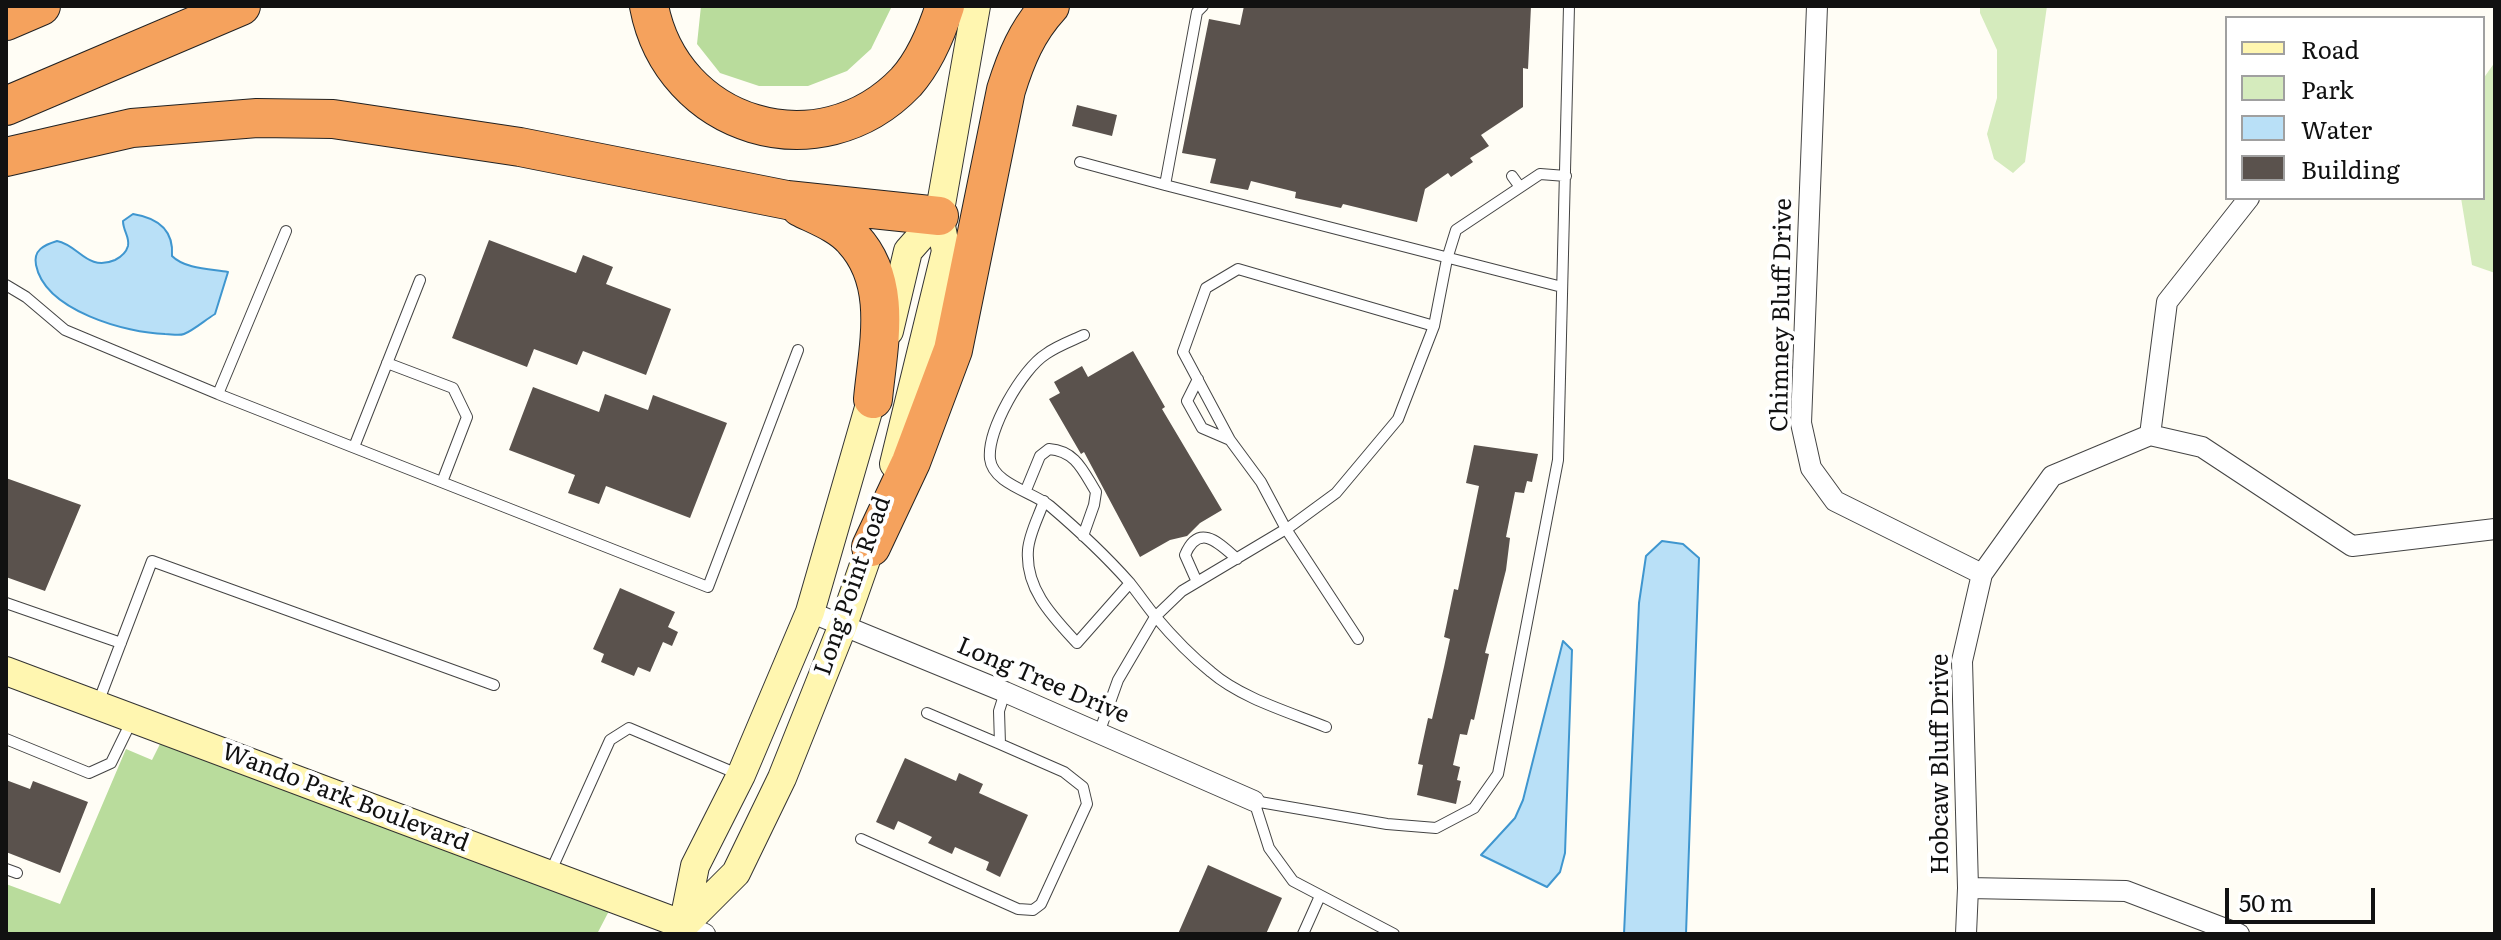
<!DOCTYPE html>
<html>
<head>
<meta charset="utf-8">
<style>
  body { margin:0 }
  #map { position:relative; width:2501px; height:940px; overflow:hidden; background:#fffdf5; font-family:Literata,serif }
  canvas { display:block }
  .frame { position:absolute; inset:0; border:8px solid #111; pointer-events:none }
  .legend { position:absolute; left:2225px; top:16px; width:260px; height:184px; box-sizing:border-box; background:#fff; border:2px solid #a0a0a0; margin:0; padding:10px 14px; list-style:none; font-size:24px; color:#111 }
  .legend li { display:flex; align-items:center; gap:16px; height:40px }
  .legend b { width:40px; border:2px solid #a0a0a0 }
  .scale { position:absolute; left:2225px; top:888px; width:150px; height:36px; box-sizing:border-box; border:4px solid #111; border-top:0; padding-left:10px; font-size:24px; line-height:28px; white-space:nowrap; color:#111; -webkit-text-stroke:6px #fff; paint-order:stroke }
</style>
</head>
<body>
<div id="map">
<canvas width="2501" height="940"></canvas>
<div class="frame"></div>
<ul class="legend">
<li><b style="height:10px;background:#fff6b0"></b>Road</li>
<li><b style="height:22px;background:#d5ebbd"></b>Park</li>
<li><b style="height:22px;background:#b9e0f7"></b>Water</li>
<li><b style="height:22px;background:#5a524d"></b>Building</li>
</ul>
<div class="scale">50 m</div>
</div>
<script>
const c = document.querySelector('canvas').getContext('2d');
c.lineJoin = 'round';
function paint(path, color) {
  c.fillStyle = color;
  c.fill(path, 'evenodd');
}
function stroke(path, color, width, dash) {
  c.strokeStyle = color;
  c.lineWidth = width;
  c.lineCap = dash ? 'butt' : 'round';
  c.setLineDash(dash || []);
  c.stroke(path);
}
function drawText(font, color, halo, rows, align = 'center') {
  c.font = font + ' Literata,serif';
  c.lineWidth = 8;
  c.setLineDash([]);
  c.textBaseline = 'middle';
  c.strokeStyle = halo;
  c.fillStyle = color;
  for (const [text, x, y, turn = 0] of rows) {
    c.save();
    c.translate(x, y);
    c.rotate((+turn || 0) * Math.PI / 180);
    c.textAlign = isNaN(turn) ? turn : align;
    if (halo) c.strokeText(text, 0, 0);
    c.fillText(text, 0, 0);
    c.restore();
  }
}
paint(new Path2D(`
  M1980,6h67l-22,156 -12,11 -19,-14 -7,-25 10,-36v-48l-17,-37z
  M2495,62v211l-23,-8 -11,-67h22v-119z`), '#d5ebbd');
paint(new Path2D(`
  M701,6h191l-21,43 -24,22 -39,15h-49l-39,-13 -23,-29z
  M162,740l447,171 -12,23 -591,-1v-49l54,20 66,-155 26,11z`), '#b9dc9c');
const water = new Path2D(`
  M133,214c25,4 41,16 39,42 13,13 38,13 56,16l-13,42c-10,6 -21,16 -31,20 -5,2 -13,0 -19,0 -38,-1 -120,-23 -129,-69 -3,-15 8,-20 21,-24 22,4 30,31 58,19 6,-3 11,-7 13,-14 2,-9 -5,-15 -5,-25z
  M1662,541l21,3 16,14 -13,376h-62l15,-331 7,-47z
  M1563,641l9,9 -7,203 -5,19 -13,15 -66,-32 34,-37 8,-18z`);
paint(water, '#b9e0f7');
stroke(water, '#3f96cf', 2);
paint(new Path2D(`
  M1244,6h287l-3,63 -5,-1v39l-42,28 8,11 -19,12 3,4 -22,15 -3,-4 -23,16 -8,33 -74,-18 -2,4 -46,-10 1,-6 -45,-11 -3,9 -38,-7 6,-24 -34,-6 27,-134 31,6z
  M1077,105l40,10 -5,21 -40,-10z
  M489,240l87,33 7,-18 30,12 -7,17 65,25 -25,66 -63,-24 -6,14 -43,-16 -7,18 -75,-29z
  M1133,351l32,56 -3,2 60,101 -22,13 -13,13 -17,4 -30,17 -56,-105 -3,2 -32,-55 11,-6 -6,-11 28,-16 6,11z
  M533,387l66,25 6,-18 43,16 5,-15 74,28 -37,95 -84,-32 -7,18 -31,-11 7,-18 -66,-25z
  M1474,445l64,9 -6,28 -5,-1 -3,12 -9,-1 -9,45 4,1 -4,32 -21,83 4,1 -15,66 -3,-1 -4,16 -7,-1 -7,31 7,2 -3,13 4,1 -5,23 -39,-9 6,-30 -5,-1 10,-46 4,1 12,-52 6,-28 -6,-2 10,-48 4,1 21,-104 -13,-3z
  M6,478l75,27 -36,86 -39,-14z
  M620,588l55,24 -7,15 10,5 -6,14 -9,-4 -13,30 -12,-5 -4,9 -33,-14 3,-8 -11,-5z
  M905,758l51,23 3,-8 24,11 -4,9 49,22 -28,62 -14,-7 3,-8 -34,-15 -3,7 -24,-11 4,-6 -34,-16 -4,9 -18,-8z
  M6,780l24,9 3,-8 55,21 -28,71 -54,-21z
  M1208,865l74,33 -16,36h-88z`), '#5a524d');
const lane = new Path2D(`
  M1203,6l-6,6 -32,173 397,102
  M1080,162l85,23
  M1512,176l8,11
  M286,231l-68,163 490,193 90,-237
  M6,285l20,12 39,33 153,64
  M1084,335c-13,6 -27,11 -38,19 -24,15 -59,76 -56,105 3,25 43,33 60,47 27,23 55,49 79,76 9,11 17,23 26,34 16,19 36,40 56,56 30,26 78,40 115,55
  M387,363l66,25 14,29 -25,65
  M1198,379l-11,22 15,27 28,12
  M354,447l66,-167
  M1026,490l14,-34 9,-7c27,2 34,22 47,43l-2,13 -11,31
  M1044,501c-5,15 -15,33 -16,49 -3,39 25,67 49,93l53,-60
  M1197,582l-12,-27c14,-33 34,-12 52,4
  M6,603l115,40
  M1358,639l-72,-110 -25,-47 -31,-42 -47,-88 23,-64 32,-19 196,57
  M98,703l54,-142 342,124
  M927,713l73,31
  M1099,733l19,-53 37,-63 27,-26 109,-65 45,-33 62,-74 36,-93 13,-67 9,-29 84,-56 26,2
  M6,739l83,34 22,-10 21,-43
  M861,839l157,70 15,1 8,-6 46,-100 -4,-17 -19,-15 -64,-28 -1,-33 6,-19
  M6,869l11,4
  M550,873l60,-133 19,-12 111,47
  M1303,934l17,-38
  M1394,934l-101,-53 -24,-33 -15,-47 133,23 49,4 38,-20 24,-34 60,-314 11,-454`);
const street = new Path2D(`
  M1817,6l-16,417 10,45 24,33 147,73
  M2150,435l17,-133 82,-104
  M810,612l195,80 249,109
  M1968,888l158,3 113,43
  M684,925l21,9
  M1966,934l2,-46 -6,-227 20,-87 70,-98 98,-41 52,12 150,99 143,-17`);
const secondary = new Path2D(`
  M889,331l19,-80 31,-35
  M894,464l52,-213 -7,-35 37,-210
  M6,671l678,254
  M684,925l52,-52 46,-95 61,-153 34,-97
  M683,926l12,-60 46,-91 69,-163 67,-232`);
const highway = new Path2D(`
  M649,6c23,121 170,167 257,76 18,-20 31,-51 39,-76
  M6,21l35,-15
  M6,106l235,-100
  M6,157l126,-29 125,-10 76,1 187,28 267,53 152,16
  M800,207c18,9 40,17 53,32 41,44 25,107 20,160
  M871,547l40,-85 42,-112 53,-260c10,-32 21,-59 44,-84`);
stroke(lane, '#444', 12);
stroke(street, '#444', 22);
stroke(secondary, '#333', 30);
stroke(highway, '#222', 40);
stroke(lane, '#fff', 10);
stroke(street, '#fff', 20);
stroke(secondary, '#fff6b0', 28);
stroke(highway, '#f5a25d', 38);
drawText('24px', '#111', '#fff', [
  ["Chimney Bluff Drive",1782,315,-89],
  ["Long Point Road",853,586,-71],
  ["Long Tree Drive",1043,681,23],
  ["Hobcaw Bluff Drive",1941,764,-90],
  ["Wando Park Boulevard",345,798,21]
]);
</script>
</body>
</html>
